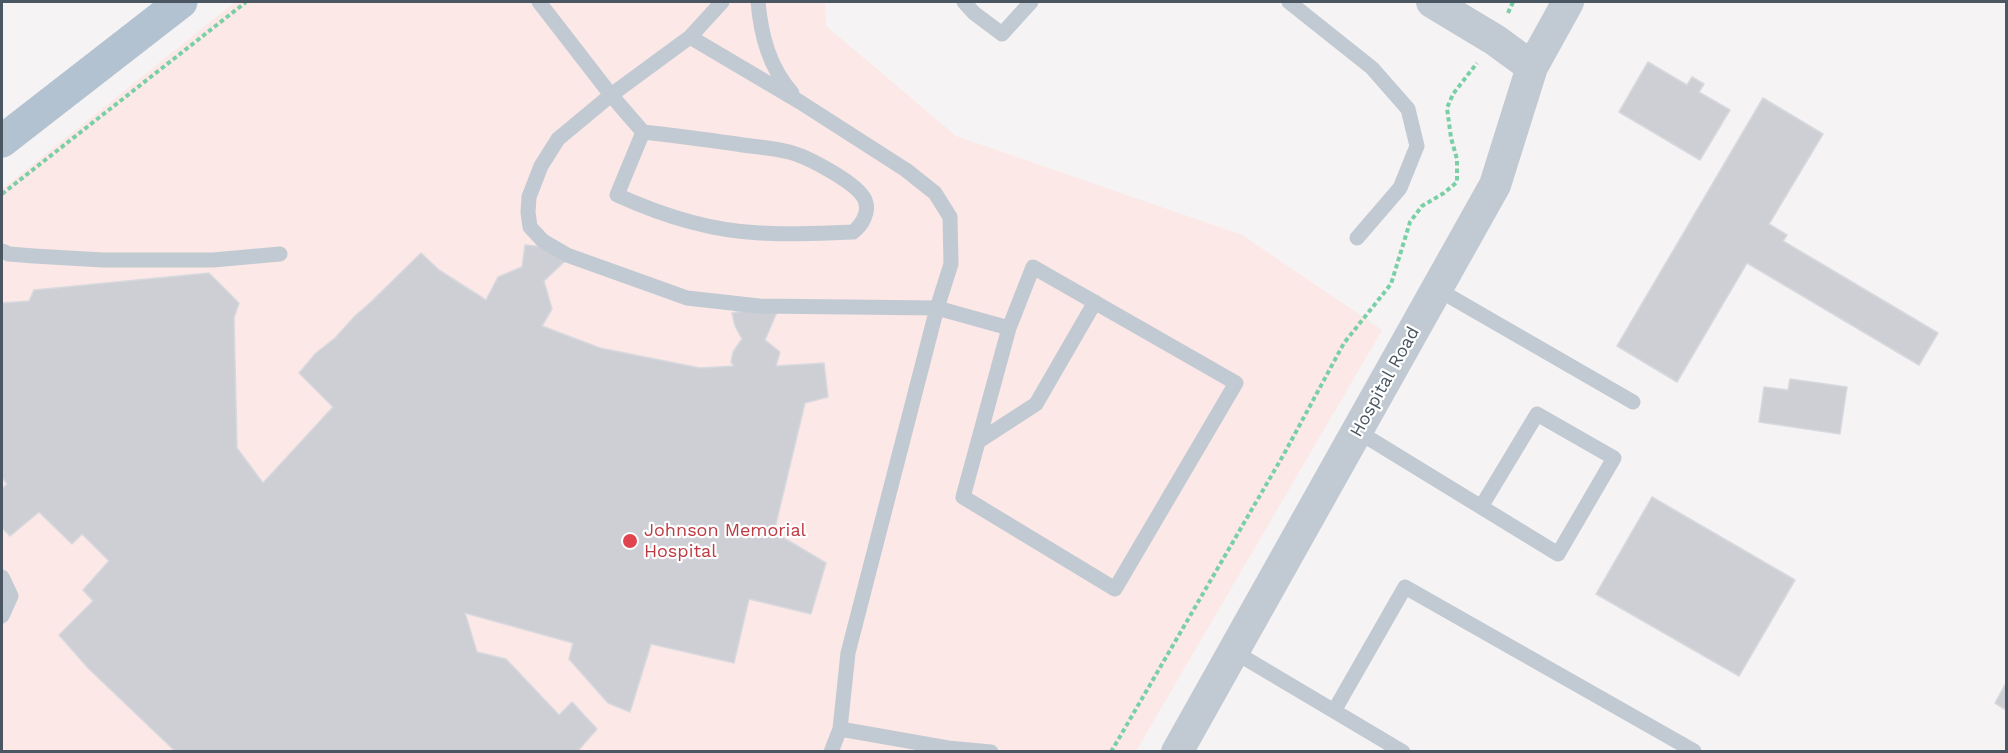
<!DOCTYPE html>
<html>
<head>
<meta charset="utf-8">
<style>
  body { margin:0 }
  #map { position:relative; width:2008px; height:753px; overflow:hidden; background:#f5f3f3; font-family:"Work Sans",sans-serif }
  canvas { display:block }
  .frame { position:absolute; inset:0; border:3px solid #4a5661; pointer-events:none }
</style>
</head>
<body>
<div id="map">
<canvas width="2008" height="753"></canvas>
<div class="frame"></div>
</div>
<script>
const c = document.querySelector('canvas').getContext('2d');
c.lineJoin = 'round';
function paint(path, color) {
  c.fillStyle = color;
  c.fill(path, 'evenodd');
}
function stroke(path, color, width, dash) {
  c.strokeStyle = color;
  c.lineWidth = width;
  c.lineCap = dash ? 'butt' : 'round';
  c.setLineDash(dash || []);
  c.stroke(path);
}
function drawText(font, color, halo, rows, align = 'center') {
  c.font = font + ' "Work Sans",sans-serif';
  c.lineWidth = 4.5;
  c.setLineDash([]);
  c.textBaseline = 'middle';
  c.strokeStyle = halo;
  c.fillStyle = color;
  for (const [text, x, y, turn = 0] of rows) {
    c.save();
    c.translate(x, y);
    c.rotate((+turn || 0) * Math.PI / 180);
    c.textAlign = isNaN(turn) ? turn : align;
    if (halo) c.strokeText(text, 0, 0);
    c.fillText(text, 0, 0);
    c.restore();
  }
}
paint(new Path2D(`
  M235,2h590l1,24 130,110 286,99 140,95 -246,421 -1134,1v-563z`), '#fce8e6');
const building = new Path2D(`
  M1648,62l39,23 5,-8 12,7 -5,8 31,18 -30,50 -81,-48z
  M1763,98l60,36 -54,90 18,11 -4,6 155,92 -19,32 -172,-102 -70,119 -60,-36z
  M525,245l21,2 19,14 -21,20 8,28 -10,17 58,22 100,20 34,-2 -3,-4 2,-10 9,-13 -7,-13 -3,-13 19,-4 26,3 -12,28 15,12 -4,14 48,-3 4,34 -23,6 -31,129 52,31 -15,51 -62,-15 -15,64 -83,-19 -21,68 -22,-9 -39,-44 4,-16 -108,-30 12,39 29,7 53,56 13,-13 25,27 -20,23h-401l-88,-84 -29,-33 34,-34 -10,-11 26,-29 -27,-27 -10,10 -33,-32 -29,24 -8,-8v-39l5,-5 -5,-7v-174l27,-2 5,-11 175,-17 30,30 -5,15 3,130 26,35 70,-76 -34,-34 17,-20 19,-15 20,-22 16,-14 50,-49 18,17 47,30 12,-23 24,-10z
  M1790,379l57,8 -7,47 -81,-12 5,-35 24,3z
  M1652,497l143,83 -56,96 -143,-82z
  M2006,683v27l-11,-7z`);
paint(building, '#cdcfd5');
stroke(building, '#d7d9de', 1.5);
stroke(new Path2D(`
  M1508,13l5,-11
  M2,194l244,-192
  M1111,752l173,-298 60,-111 47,-59 19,-62 12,-16 22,-13 13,-11v-23l-6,-21 -4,-30 6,-14 24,-31`), '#7ad0a6', 4, [4.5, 3]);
stroke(new Path2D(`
  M539,2l72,93 79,-58
  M722,2l-32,35 110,65 106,68 29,23 15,24 1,47 -14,44 -89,345 -8,76 108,19 43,4
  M758,2c3,33 11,65 34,91
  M964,2l10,11 28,21 29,-32
  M1289,2l83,66 36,41 9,37 -17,42 -43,50
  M643,132c34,4 67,8 100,13 15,2 31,3 46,7 17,4 69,31 76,48 5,12 -3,25 -12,32 -31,1 -62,3 -93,1 -49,-2 -99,-18 -143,-38l26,-63 -32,-37 -53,44 -17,27 -12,31 -1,15 2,15 13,14 24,14 120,43 72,8 178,2 72,20 24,-61 203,116 -121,206 -152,-92 46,-169
  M2,251l7,3 25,2 69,4h110l67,-6
  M1437,289l196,113
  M1357,431l201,123 56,-96 -77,-44 -56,93
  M979,441l57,-37 59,-102
  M2,577l9,19 -9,20
  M1233,651l170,101
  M1334,711l71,-124 289,164
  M831,752l9,-23`), '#c1cad2', 15);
stroke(new Path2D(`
  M1432,2l63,38 37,27
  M1177,752l318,-567 37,-118 36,-65`), '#c1cad2', 32);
stroke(new Path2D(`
  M2,141l179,-139`), '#b3c2d1', 33);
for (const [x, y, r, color] of [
  [630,541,8,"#e0444e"]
]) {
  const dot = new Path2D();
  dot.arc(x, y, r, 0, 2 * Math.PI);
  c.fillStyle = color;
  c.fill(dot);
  stroke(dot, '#fff', 2);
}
drawText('18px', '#4a5661', '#fff', [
  ["Hospital Road",1385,382,-61]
]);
drawText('18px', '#be3a42', '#fff', [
  ["Johnson Memorial",644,531],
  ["Hospital",644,552]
], 'left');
</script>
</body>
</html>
